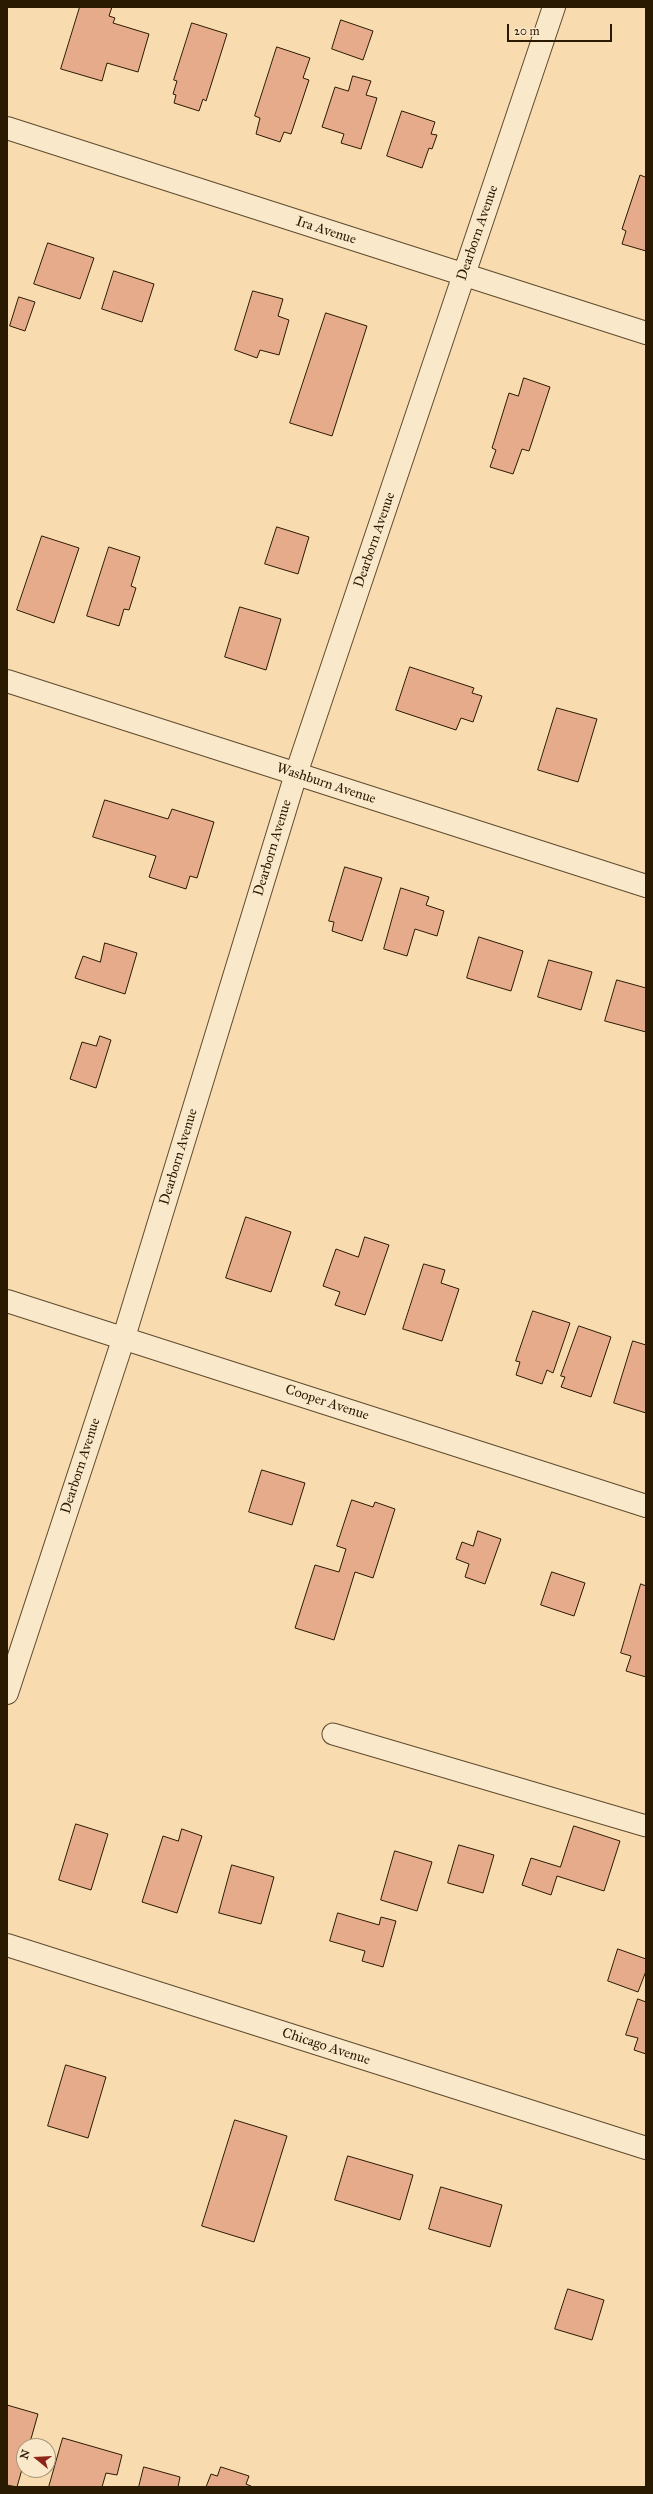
<!DOCTYPE html>
<html>
<head>
<meta charset="utf-8">
<style>
  body { margin:0 }
  #map { position:relative; width:653px; height:2494px; overflow:hidden; background:#f8dcaf; font-family:"IM FELL Great Primer",serif }
  canvas { display:block }
  .frame { position:absolute; inset:0; border:8px solid #2b1a02; pointer-events:none }
  .north { position:absolute; left:16px; top:2438px; width:40px; height:40px; box-sizing:border-box; background:#fae8cb; border:1px solid #a7967b; border-radius:50%; rotate:288deg; font-size:11px; font-weight:700; line-height:16px; text-align:center; color:#2b1a02 }
  .north::after { content:''; display:block; margin:auto; width:14px; height:18px; background:#8f2418; clip-path:polygon(50% 0,100% 100%,50% 72%,0 100%) }
  .scale { position:absolute; left:507px; top:24px; width:105px; height:18px; box-sizing:border-box; border:2px solid #2b1a02; border-top:0; padding-left:5px; font-size:12px; line-height:14px; white-space:nowrap; color:#2b1a02; -webkit-text-stroke:3px #fae8cb; paint-order:stroke }
</style>
</head>
<body>
<div id="map">
<canvas width="653" height="2494"></canvas>
<div class="frame"></div>
<div class="north">N</div>
<div class="scale">20 m</div>
</div>
<script>
const c = document.querySelector('canvas').getContext('2d');
c.lineJoin = 'round';
function paint(path, color) {
  c.fillStyle = color;
  c.fill(path, 'evenodd');
}
function stroke(path, color, width, dash) {
  c.strokeStyle = color;
  c.lineWidth = width;
  c.lineCap = dash ? 'butt' : 'round';
  c.setLineDash(dash || []);
  c.stroke(path);
}
function drawText(font, color, halo, rows, align = 'center') {
  c.font = font + ' "IM FELL Great Primer",serif';
  c.lineWidth = 3.5;
  c.setLineDash([]);
  c.textBaseline = 'middle';
  c.strokeStyle = halo;
  c.fillStyle = color;
  for (const [text, x, y, turn = 0] of rows) {
    c.save();
    c.translate(x, y);
    c.rotate((+turn || 0) * Math.PI / 180);
    c.textAlign = isNaN(turn) ? turn : align;
    if (halo) c.strokeText(text, 0, 0);
    c.fillText(text, 0, 0);
    c.restore();
  }
}
const building = new Path2D(`
  M80,7h32l-3,9 6,2 -2,5 36,11 -11,38 -31,-9 -5,18 -41,-12z
  M341,20l32,11 -10,29 -31,-11z
  M192,23l35,11 -21,67 -3,-2 -4,12 -25,-8 2,-8 -3,-1 4,-13 -3,-1z
  M277,47l33,11 -7,20 6,2 -18,54 -7,-2 -4,10 -24,-8 4,-16 -5,-2z
  M353,76l18,5 -5,14 11,3 -16,51 -20,-6 3,-9 -22,-7 13,-40 13,4z
  M402,111l33,11 -4,12 6,1 -5,14 -3,-1 -7,20 -35,-12z
  M646,174v77l-24,-7 4,-13 -4,-2 18,-54 5,2z
  M48,243l46,15 -14,41 -46,-15z
  M114,271l40,13 -12,38 -40,-13z
  M253,291l30,8 -5,17 11,4 -10,35 -19,-5 -3,8 -22,-8z
  M19,297l16,5 -10,29 -15,-5z
  M326,313l41,13 -35,110 -42,-13z
  M524,378l26,9 -21,64 -7,-2 -9,25 -23,-7 6,-17 -4,-2 17,-55 9,3z
  M277,527l32,10 -11,37 -33,-10z
  M42,536l37,12 -25,75 -37,-13z
  M109,547l31,10 -9,29 5,2 -7,22 -5,-1 -5,17 -32,-10z
  M240,607l41,12 -15,51 -41,-13z
  M410,667l64,21 -2,5 10,3 -9,26 -12,-4 -5,12 -60,-20z
  M557,708l40,11 -19,63 -40,-12z
  M105,800l63,19 4,-10 42,13 -17,56 -7,-2 -4,13 -37,-12 7,-21 -63,-19z
  M345,867l37,11 -20,63 -30,-10 2,-9 -5,-1z
  M401,888l28,9 -3,8 18,6 -7,25 -22,-7 -8,27 -23,-7z
  M479,937l44,14 -12,40 -44,-13z
  M105,943l32,10 -12,41 -50,-16 8,-22 17,6z
  M549,960l43,12 -11,38 -43,-13z
  M617,980l29,8v44l-41,-11z
  M100,1036l11,4 -15,48 -26,-9 12,-37 14,4z
  M246,1217l45,15 -20,60 -45,-14z
  M365,1237l24,8 -24,70 -30,-10 5,-13 -17,-6 13,-37 22,8z
  M424,1264l21,6 -4,13 18,6 -17,52 -39,-12z
  M533,1311l37,12 -17,50 -6,-3 -5,14 -26,-9 4,-13 -4,-1z
  M579,1326l32,11 -20,60 -30,-10 4,-10 -4,-1z
  M633,1341l13,4v68l-32,-10z
  M262,1470l43,13 -13,42 -43,-13z
  M352,1500l21,7 2,-5 20,7 -22,69 -18,-6 -21,68 -39,-12 20,-63 24,7 7,-23 -9,-3z
  M478,1531l23,8 -16,45 -20,-7 4,-13 -13,-5 6,-17 11,4z
  M552,1572l33,11 -11,33 -33,-11z
  M641,1584l5,2v91l-20,-6 5,-15 -10,-3z
  M76,1824l32,10 -17,56 -32,-10z
  M574,1826l46,15 -16,50 -47,-15 -6,19 -29,-10 9,-27 29,9z
  M182,1829l20,7 -25,77 -35,-11 21,-66 15,5z
  M459,1845l35,10 -11,38 -35,-10z
  M395,1851l37,11 -15,49 -36,-11z
  M232,1865l42,12 -13,47 -42,-11z
  M338,1913l41,12 2,-8 15,4 -13,46 -21,-6 3,-10 -35,-10z
  M618,1949l28,10v12l-8,21 -30,-11z
  M638,1999l8,3v52l-12,-4 4,-12 -12,-3z
  M66,2065l40,12 -18,61 -40,-12z
  M235,2120l52,16 -33,106 -52,-16z
  M348,2156l65,19 -13,45 -65,-20z
  M441,2187l61,18 -12,42 -61,-18z
  M568,2289l36,11 -12,40 -37,-11z
  M7,2405l31,9 -9,32h-5v16l-7,25 -10,-2z
  M63,2438l59,17 -5,20 -11,-2 -4,14h-53z
  M144,2467l36,10 -2,10h-39z
  M221,2467l28,9 -3,8 7,3h-47l5,-13 6,2z`);
paint(building, '#e5ab8a');
stroke(building, '#2b1a02', 1);
const service = new Path2D(`
  M333,1734l313,92`);
const minor = new Path2D(`
  M7,128l639,205
  M7,681l639,205
  M7,1301l639,205
  M7,1693l117,-356 172,-563 258,-767
  M7,1945l639,203`);
stroke(service, '#5e4a2d', 23);
stroke(minor, '#5e4a2d', 24);
stroke(service, '#fae8cb', 21);
stroke(minor, '#fae8cb', 22);
drawText('14px', '#2b1a02', '#fae8cb', [
  ["Ira Avenue",326,231,18],
  ["Dearborn Avenue",478,233,-71],
  ["Dearborn Avenue",375,540,-71],
  ["Washburn Avenue",326,784,18],
  ["Dearborn Avenue",273,848,-73],
  ["Dearborn Avenue",179,1157,-73],
  ["Cooper Avenue",327,1403,18],
  ["Dearborn Avenue",81,1466,-72],
  ["Chicago Avenue",326,2047,18]
]);
</script>
</body>
</html>
